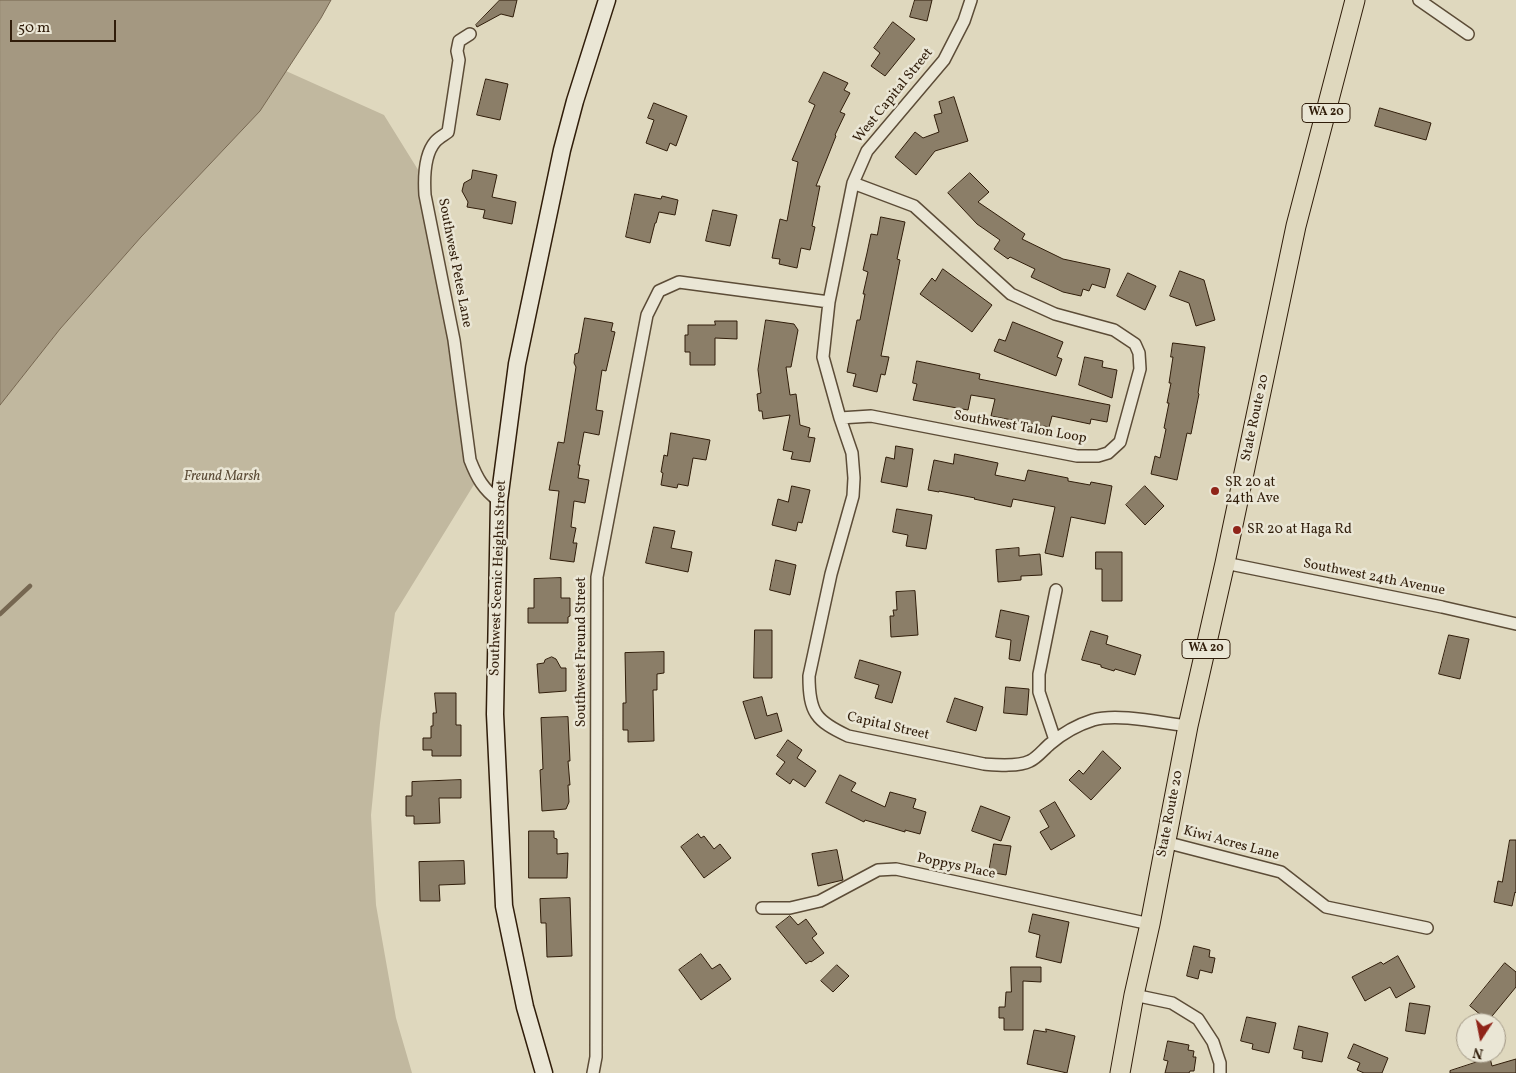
<!DOCTYPE html>
<html>
<head>
<meta charset="utf-8">
<style>
  body { margin:0 }
  #map { position:relative; width:1516px; height:1073px; overflow:hidden; background:#dfd8be; font-family:Vollkorn,serif }
  canvas { display:block }
  .north { position:absolute; left:1456px; top:1013px; width:50px; height:50px; box-sizing:border-box; background:#eae6d5; border:1px solid #a09684; border-radius:50%; rotate:191deg; font-size:14px; font-weight:700; line-height:20px; text-align:center; color:#301d0a }
  .north::after { content:''; display:block; margin:auto; width:18px; height:22px; background:#8f2418; clip-path:polygon(50% 0,100% 100%,50% 72%,0 100%) }
  .scale { position:absolute; left:10px; top:20px; width:106px; height:22px; box-sizing:border-box; border:2px solid #301d0a; border-top:0; padding-left:6px; font-size:15px; line-height:18px; white-space:nowrap; color:#301d0a; -webkit-text-stroke:4px #eae6d5; paint-order:stroke }
</style>
</head>
<body>
<div id="map">
<canvas width="1516" height="1073"></canvas>
<div class="north">N</div>
<div class="scale">50 m</div>
</div>
<script>
const c = document.querySelector('canvas').getContext('2d');
c.lineJoin = 'round';
function paint(path, color) {
  c.fillStyle = color;
  c.fill(path, 'evenodd');
}
function stroke(path, color, width, dash) {
  c.strokeStyle = color;
  c.lineWidth = width;
  c.lineCap = dash ? 'butt' : 'round';
  c.setLineDash(dash || []);
  c.stroke(path);
}
function drawText(font, color, halo, rows, align = 'center') {
  c.font = font + ' Vollkorn,serif';
  c.lineWidth = 5;
  c.setLineDash([]);
  c.textBaseline = 'middle';
  c.strokeStyle = halo;
  c.fillStyle = color;
  for (const [text, x, y, turn = 0] of rows) {
    c.save();
    c.translate(x, y);
    c.rotate((+turn || 0) * Math.PI / 180);
    c.textAlign = isNaN(turn) ? turn : align;
    if (halo) c.strokeText(text, 0, 0);
    c.fillText(text, 0, 0);
    c.restore();
  }
}
paint(new Path2D(`
  M286,71l98,44 41,66 53,297 -83,135 -15,110 -9,92 5,90 20,113 16,55h-412v-668l60,-76 81,-92 119,-126z`), '#c1b89f');
const water = new Path2D(`
  M0,0h331l-10,18 -61,93 -119,126 -81,92 -60,76z`);
paint(water, '#a49881');
stroke(water, '#766751', 1);
stroke(new Path2D(`
  M0,614l30,-28`), '#766751', 4.5);
const building = new Path2D(`
  M500,0h17l-4,17 -12,-3 -24,13 -1,-2z
  M915,0h17l-5,21 -17,-4z
  M893,22l22,17 -30,37 -14,-10 9,-13 -6,-5z
  M824,72l24,11 -4,7 6,3 -10,19 5,2 -10,21 1,1 -20,50h4l-8,40 3,1 -5,23 -9,-2 -4,20 -18,-4 1,-5 -8,-1 8,-39 7,2 11,-59 -6,-2 23,-55 -6,-3z
  M486,79l22,5 -8,36 -23,-5z
  M954,97l14,44 -33,10 -19,24 -21,-18 20,-25 8,6 16,-6 -5,-17 8,-2 -3,-11z
  M654,103l33,13 -11,30 -6,-3 -3,8 -21,-8 8,-23 -6,-2z
  M1380,108l51,15 -5,17 -51,-14z
  M473,170l24,5 -5,22 24,5 -4,22 -29,-6 2,-8 -18,-3 1,-5 -6,-11 2,-8 7,-4z
  M970,173l19,19 -11,10 47,32 -3,5 41,20 47,10 -5,19 -13,-4 -3,7 -6,-2 -2,7 -18,-4 -32,-15 4,-8 -25,-12 -2,2 -14,-10 6,-9 -23,-16 -29,-31z
  M635,194l26,5 1,-3 16,4 -3,15 -16,-3 -3,11h-1l-5,20 -24,-6z
  M713,210l24,5 -7,31 -24,-5z
  M881,217l24,5 -8,37 3,1 -19,96 8,1 -4,18 -4,-1 -4,18 -24,-6 3,-12 -9,-2 10,-52h3l5,-26h-2l5,-22 -5,-2 4,-17 4,-19 6,1z
  M943,269l49,36 -20,27 -52,-38 12,-16 3,3z
  M1180,271l24,9 11,40 -19,6 -7,-23 -19,-7z
  M1128,273l28,13 -11,24 -28,-14z
  M585,318l28,5 -2,8 4,1 -9,39 -4,-1 -6,40 7,1 -4,24 -15,-3 -6,33h2l-2,13 11,2 -4,23 -11,-2 -3,26 5,1 -3,15h4l-3,19 -24,-3 9,-68 -10,-1 9,-48 6,1 12,-76 -2,-4 1,-9 3,-1z
  M766,320l28,4 4,6 -7,37h-5l4,28 6,-1 4,31 10,3 -2,9 7,1 -5,24 -19,-3 2,-7 -10,-2 7,-35 -27,4 -1,-8h-3l-2,-17 4,-1 -3,-23z
  M715,321h22v18l-22,-1v27h-25v-13h-5v-17h3v-10h27z
  M1013,322l50,20 -6,15 5,2 -6,17 -62,-25 5,-12 6,2z
  M1173,343l32,4 -7,46 1,1 -8,40 -4,-1 -10,47 -26,-6 4,-18 5,2 6,-29 -2,-1 5,-25h-2l4,-20h-2l4,-26h-2z
  M1085,357l18,4 -1,6 15,3 -5,28 -33,-13z
  M917,361l63,13 -1,5 131,26 -3,17 -16,-3 -1,5 -38,-8 -3,11 -58,-11 4,-17 -24,-4 -3,15 -55,-10 4,-16 -4,-1z
  M671,433l39,7 -4,20 -13,-2 -5,28 -10,-2 -1,4 -16,-3 2,-12 -2,-1 3,-17 3,1z
  M896,446l17,3 -6,38 -26,-5 5,-25 8,2z
  M955,454l43,9 -3,12 30,6 3,-11 40,8v3l22,4 1,-3 21,4 -7,38 -34,-7 -8,40 -18,-4 10,-46 -42,-8 -2,8 -37,-8 1,-1 -36,-7v1l-11,-2 6,-30 19,4z
  M792,486l18,4 -8,33 -4,-1 -2,9 -24,-6 6,-26 10,3z
  M1145,486l19,20 -19,19 -19,-20z
  M897,509l35,6 -6,34 -20,-3 2,-11 -15,-3z
  M654,527l21,4 -4,17 21,4 -4,20 -42,-9z
  M1019,548v8l21,-2 2,21 -21,1v4l-23,2 -2,-32z
  M1096,552h26v49h-20v-32h-6z
  M776,560l20,5 -6,30 -20,-5z
  M561,578v20h9v18l-2,1v6h-40v-15h6v-29z
  M915,591l3,44 -27,2 -1,-21h4l-1,-6h4l-1,-18z
  M1001,610l28,6 -9,45 -11,-2 2,-19 -15,-3z
  M755,630h17v48h-18z
  M1091,631l17,5 -2,8 35,11 -6,20 -20,-6 -1,2 -13,-4v-2l-19,-5z
  M1449,635l20,4 -9,40 -21,-5z
  M664,652v21l-7,1v16h-4l1,51 -26,1v-12h-5v-27h3l-1,-50z
  M552,657l4,2 5,9h5v23l-27,2 -2,-29 7,-1 1,-3z
  M860,660l41,12 -9,31 -17,-5 4,-13 -24,-7z
  M1006,687l23,2 -2,26 -23,-2z
  M435,693h21v32h5v31h-29v-6h-9v-12h8v-12h2v-13h3z
  M762,697l5,19 10,-3 5,18 -27,8 -12,-37z
  M955,698l28,9 -7,24 -29,-9z
  M568,717l2,44h-2l2,24h-2l1,17 -3,7 -24,2 -2,-41 3,-1 -2,-51z
  M788,740l14,10 -5,8 19,13 -11,16 -12,-8 -3,5 -14,-10 9,-12 -8,-6z
  M1103,751l18,17 -30,32 -22,-20 10,-10 4,4z
  M840,775l16,8 -5,8 34,16 5,-15 26,7 -3,9 13,4 -6,22 -15,-4v2l-40,-12 -1,2 -38,-19z
  M461,780v18h-22l1,25 -26,1v-8h-8v-20h6v-14z
  M1055,802l20,34 -24,14 -11,-18 9,-5 -9,-16z
  M981,806l29,11 -9,24 -29,-10z
  M529,831h25v7l3,1v15l11,-1 -1,25h-38z
  M698,834l3,4 3,-2 10,13 6,-5 11,14 -27,20 -23,-31z
  M1510,840h6v53l-1,-1 -3,14 -18,-4 4,-21 4,1z
  M994,844l17,2 -5,29 -17,-3z
  M837,850l6,30 -25,6 -6,-32z
  M464,861l1,23 -26,1 1,16h-20l-1,-39z
  M570,898l2,58 -25,1 -1,-34h-5l-1,-24z
  M1033,914l36,8 -8,41 -25,-6 4,-22 -11,-3z
  M790,916l8,9 8,-6 11,15 -5,4 12,15 -13,9 -1,-1 -4,3 -30,-37z
  M1194,946l16,4 -1,7 6,1 -3,15 -12,-3 -2,9 -11,-3z
  M701,954l11,15 8,-5 11,15 -30,21 -22,-30z
  M1398,956l17,31 -19,11 -6,-11 -25,14 -13,-24 29,-15 2,2z
  M1505,963l11,9v15l-28,34 -18,-15z
  M837,965l12,11 -16,16 -12,-11z
  M1011,967h30v15l-18,-1v49h-19v-12h-5v-11h6l1,-15h5z
  M1410,1003l20,3 -5,28 -19,-3z
  M1247,1017l29,6 -7,30 -17,-4 1,-5 -12,-3z
  M1299,1026l29,7 -6,29 -20,-4 1,-7 -9,-2z
  M1046,1029l29,7 -8,37 -40,-9 7,-34 12,2z
  M1168,1041l21,4 -1,5 6,1 -1,6h3l-2,14h-4l-1,2h-24l3,-12 -4,-1z
  M1354,1044l34,14 -6,15h-18l-7,-3 3,-7 -12,-5z
  M1490,1058l2,8 24,-7v14h-66v-2z`);
paint(building, '#8b7e68');
stroke(building, '#301d0a', 1);
const street = new Path2D(`
  M971,0l-7,21 -20,39 -77,91 -14,32 -24,119 -6,55 17,61 12,35 2,25 -1,18 -22,78 -22,102c0,37 7,45 39,60l136,28c13,1 34,3 46,-3 7,-3 14,-12 20,-17 13,-11 27,-19 43,-24 25,-7 69,3 95,6
  M1419,0l49,34
  M470,34l-11,7 -2,10 2,9 -11,72c-4,3 -10,6 -13,10 -11,13 -11,37 -10,53l29,145 16,120c7,18 13,29 29,41
  M840,418l31,-2 206,40h21l10,-3 12,-11 20,-73 -1,-16 -4,-9 -21,-14 -59,-16 -44,-20 -97,-88 -61,-23
  M1225,563l217,44 74,17
  M1055,740l-16,-48v-18l17,-84
  M1165,842l116,30 45,35 101,21
  M762,908h28l30,-7 58,-31 18,-1 254,55
  M1134,995l38,8 26,16 15,23 7,21v10
  M593,1073l3,-16 1,-480 50,-262 12,-24 20,-9 150,20`);
const secondary = new Path2D(`
  M544,1073l-19,-66 -21,-101 -9,-192 4,-213 18,-137 45,-214 13,-49 32,-101`);
const primary = new Path2D(`
  M1120,1073l14,-78 16,-71 38,-198 37,-163 71,-337 59,-226`);
stroke(street, '#5c4c37', 14);
stroke(secondary, '#301d0a', 19);
stroke(primary, '#301d0a', 21);
stroke(street, '#eae6d5', 11);
stroke(secondary, '#eae6d5', 16);
stroke(primary, '#dfd8be', 19);
for (const [x, y, r, color] of [
  [1215,491,5,"#8f2418"],
  [1237,530,5,"#8f2418"]
]) {
  const dot = new Path2D();
  dot.arc(x, y, r, 0, 2 * Math.PI);
  c.fillStyle = color;
  c.fill(dot);
  stroke(dot, '#eae6d5', 2);
}
for (const [x, y, w] of [
  [1326,113,48],
  [1206,649,48]
]) {
  const box = new Path2D();
  box.roundRect(x - w / 2, y - 9.5, w, 19, 4);
  c.fillStyle = '#eae6d5';
  c.fill(box);
  stroke(box, '#301d0a', 1);
}
drawText('bold 12px', '#301d0a', null, [
  ["WA 20",1326,113],
  ["WA 20",1206,649]
]);
drawText('14px', '#301d0a', '#eae6d5', [
  ["West Capital Street",894,96,-51],
  ["Southwest Petes Lane",454,263,79],
  ["State Route 20",1256,418,-78],
  ["Southwest Talon Loop",1020,428,10],
  ["Southwest Scenic Heights Street",499,578,-88],
  ["Southwest 24th Avenue",1374,578,11],
  ["Southwest Freund Street",582,652,-90],
  ["Capital Street",888,727,13],
  ["State Route 20",1171,814,-79],
  ["Kiwi Acres Lane",1231,844,15],
  ["Poppys Place",956,867,12]
]);
drawText('italic 14px', '#5c4c37', '#eae6d5', [
  ["Freund Marsh",222,477]
]);
drawText('14px', '#301d0a', '#eae6d5', [
  ["SR 20 at",1225,483],
  ["24th Ave",1225,499],
  ["SR 20 at Haga Rd",1247,530]
], 'left');
</script>
</body>
</html>
